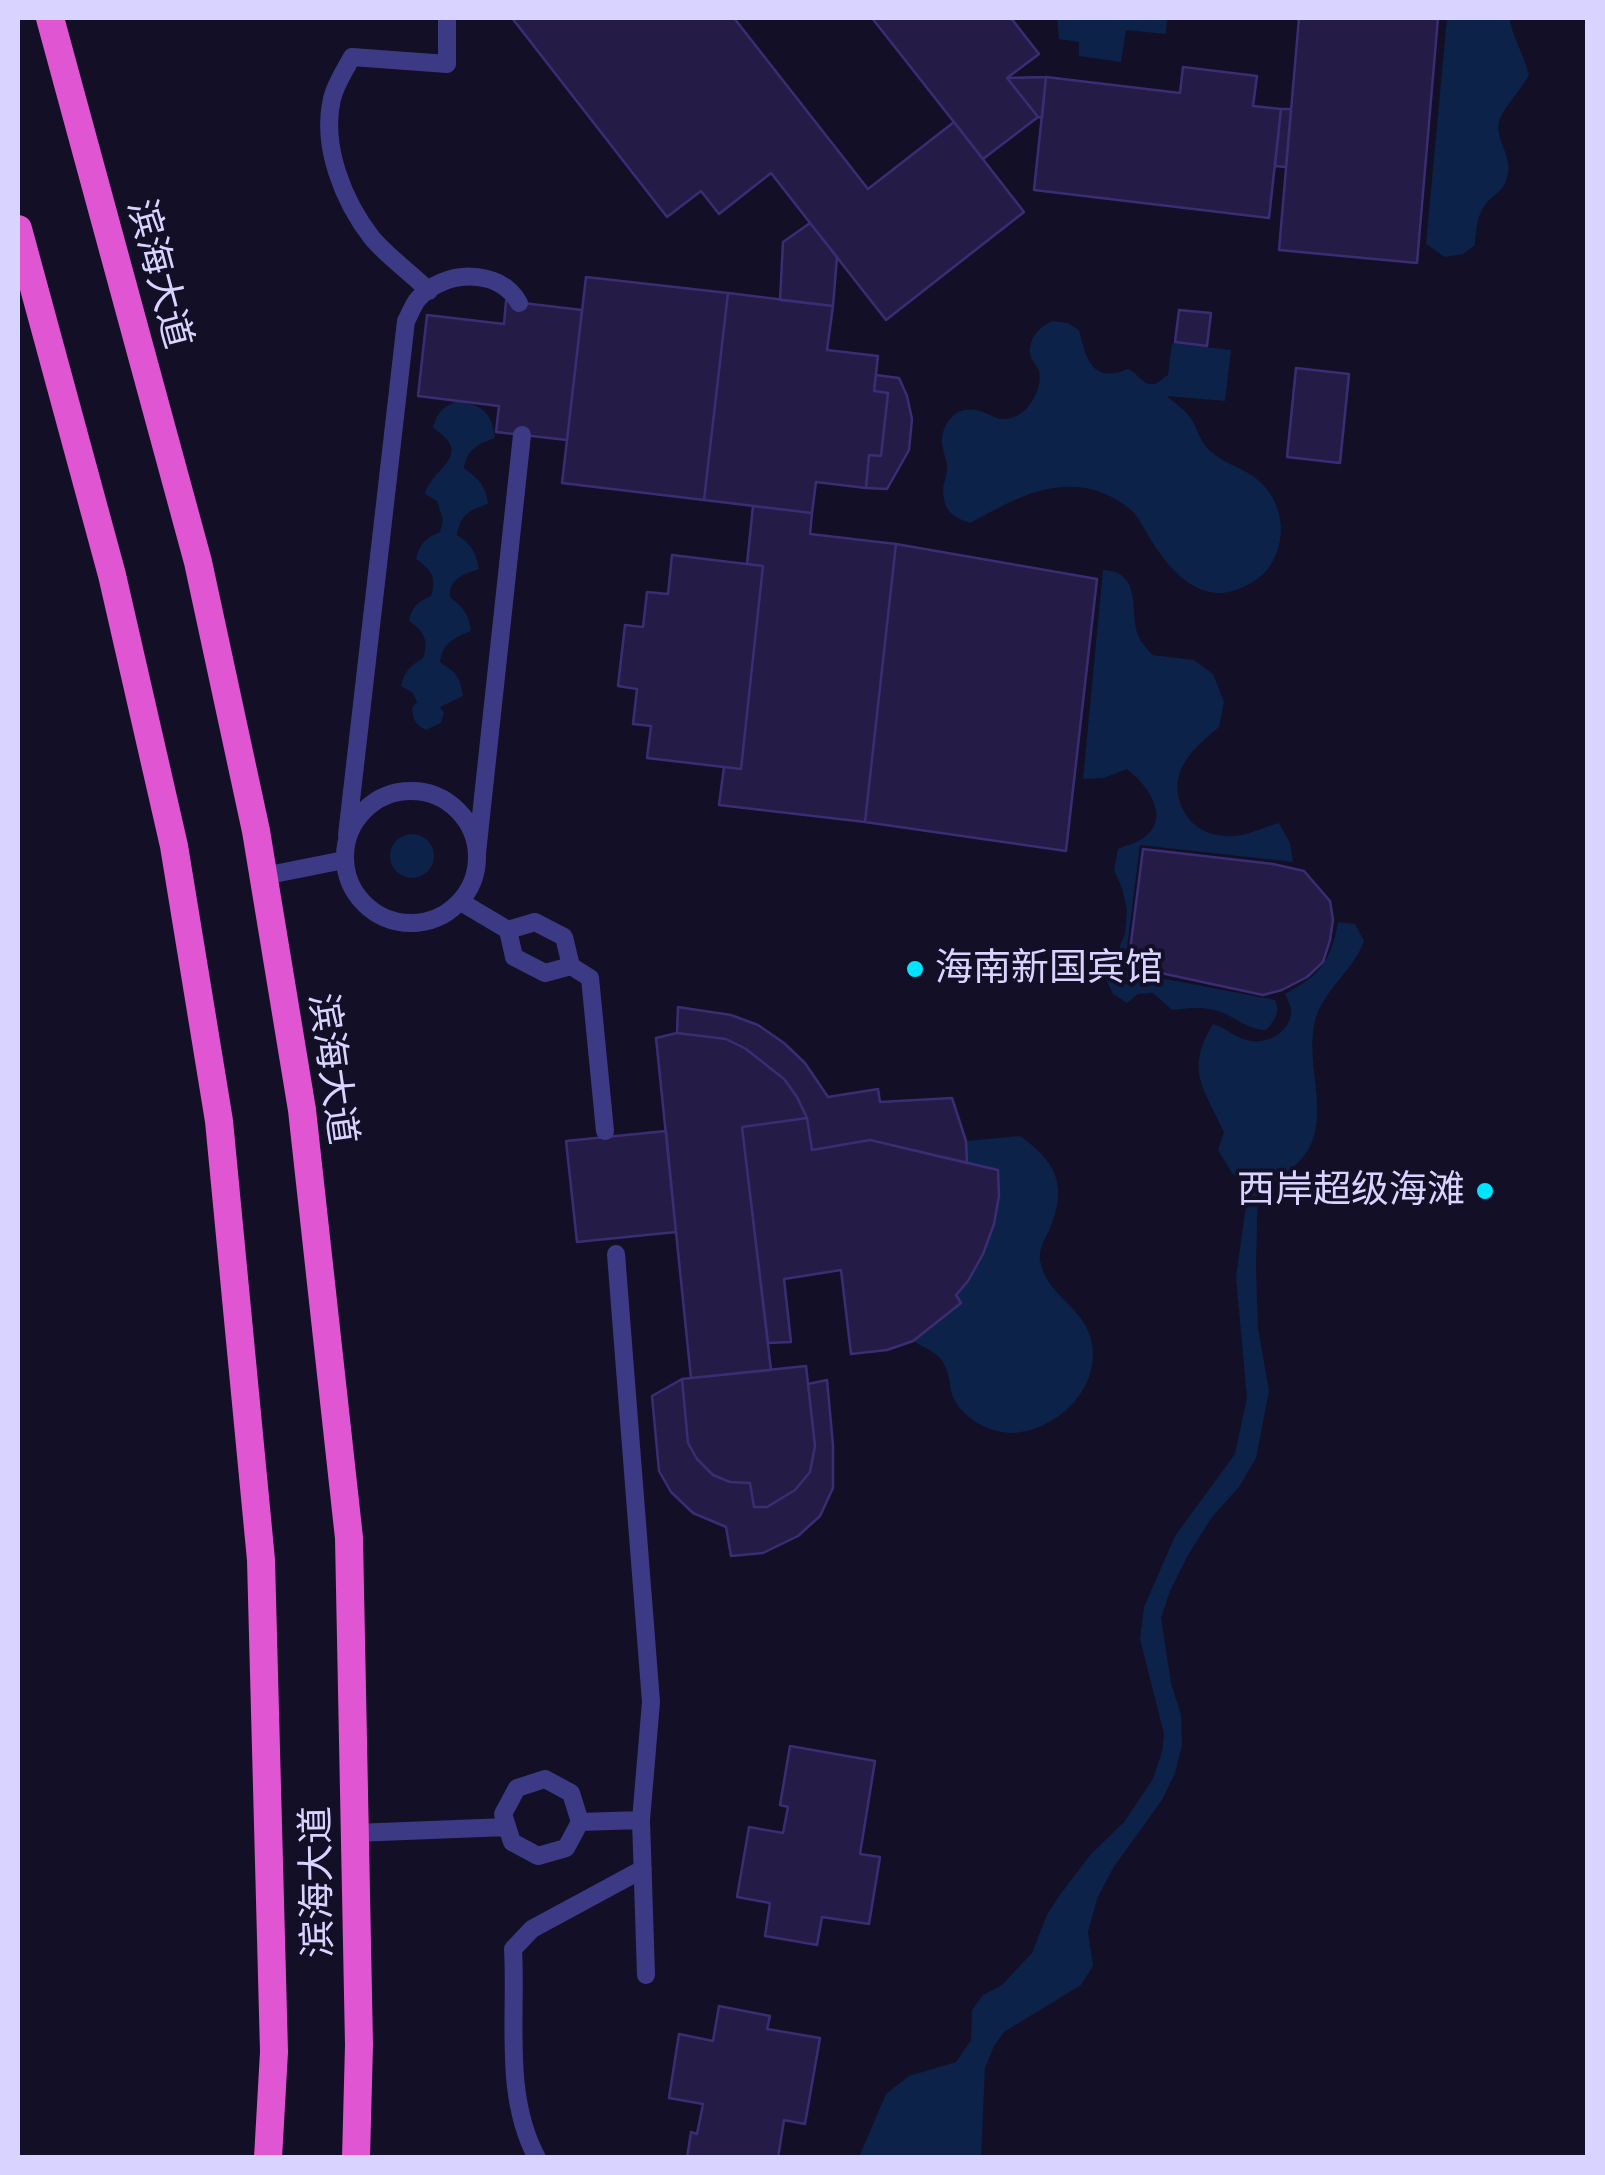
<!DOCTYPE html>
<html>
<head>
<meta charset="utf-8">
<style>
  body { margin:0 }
  #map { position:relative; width:1605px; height:2175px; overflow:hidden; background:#130f26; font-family:Mulish,sans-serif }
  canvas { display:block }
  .frame { position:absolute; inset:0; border:20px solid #d9d4ff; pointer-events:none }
</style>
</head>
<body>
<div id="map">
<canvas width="1605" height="2175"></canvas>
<div class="frame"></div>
</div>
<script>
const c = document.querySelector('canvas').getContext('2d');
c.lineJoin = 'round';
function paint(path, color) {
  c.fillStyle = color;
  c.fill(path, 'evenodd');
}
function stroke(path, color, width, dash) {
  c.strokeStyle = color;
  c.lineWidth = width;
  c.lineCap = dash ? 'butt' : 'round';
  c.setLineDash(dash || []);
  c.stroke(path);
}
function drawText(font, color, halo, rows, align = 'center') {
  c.font = font + ' Mulish,"Noto Sans SC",sans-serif';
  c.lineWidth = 8;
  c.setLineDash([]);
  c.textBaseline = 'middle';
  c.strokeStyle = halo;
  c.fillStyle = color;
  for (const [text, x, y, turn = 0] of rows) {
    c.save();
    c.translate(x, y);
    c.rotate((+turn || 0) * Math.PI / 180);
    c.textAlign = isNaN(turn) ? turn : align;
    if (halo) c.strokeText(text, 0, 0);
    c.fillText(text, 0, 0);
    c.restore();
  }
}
paint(new Path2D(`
  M1057,18h110l-1,16 -40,-4 -5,32 -42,-6v-14l-20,-3z
  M1447,18h62c4,20 15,37 20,57 -7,13 -28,36 -30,47 -4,23 18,36 6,61 -3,8 -10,11 -16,17 -12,12 -13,29 -14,45l-12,9 -18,3 -19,-13z
  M1053,321l15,2 11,7c7,30 14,54 49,39 10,4 17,20 29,14 4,-2 7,-6 11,-8l4,-32 59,7 -6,51 -58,-5c7,7 17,13 23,21 6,8 8,19 14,27 14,17 27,19 44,29 33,19 43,61 22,93 -10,15 -35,28 -53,27 -31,-2 -53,-32 -68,-56 -5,-9 -10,-19 -17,-26 -13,-12 -30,-20 -47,-23 -43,-7 -79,16 -115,35 -18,-6 -26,-12 -27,-32 0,-9 4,-14 4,-22 0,-11 -6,-20 -5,-30 2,-20 17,-34 37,-28 7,1 15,7 22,8 10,1 21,-5 27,-12 8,-10 14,-24 11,-36 -2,-5 -6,-9 -8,-14 -5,-16 8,-31 22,-36z
  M457,401c25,4 35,11 38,37 -17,6 -28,11 -31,30 14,11 22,17 24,36 -19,6 -28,11 -31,31 14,9 19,17 22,34 -16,5 -30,10 -29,28 13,10 19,17 21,34 -18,7 -28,12 -31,31 16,11 20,14 23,34l-23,11 4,6 -3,10 -15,7c-11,-5 -13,-11 -14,-22l5,-6 -4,-9 -12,-7c3,-14 9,-20 22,-28 6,-17 1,-27 -14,-37 3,-14 8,-19 22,-25 6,-18 0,-27 -15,-37 4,-16 10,-21 24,-27l3,-12 -6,-19 -12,-7c7,-27 51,-38 8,-66 4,-16 10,-21 24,-27z
  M1103,570c40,2 26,40 35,65 2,7 10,14 14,20l42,5 19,14 11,28 -5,25c-28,23 -55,48 -34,86 8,15 24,22 40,23 21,2 34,-8 54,-13l11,20 3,19 -153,-17 -16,126 151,29c6,13 -1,21 -9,30 -18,0 -29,-12 -45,-18 -17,-6 -32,-4 -49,-2l-19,-17 -15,1 -11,9 -14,-9 -7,-15 19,-45 2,-24 -5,-22 -8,-18 4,-21c9,-4 22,-7 29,-14 24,-21 -3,-53 -20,-66l-23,9 -21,1z
  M390 856a22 22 0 1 1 44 0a22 22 0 1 1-44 0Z
  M1338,922l17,2 9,17c-10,29 -41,49 -49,80 -12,50 25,111 -24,148 -11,8 -20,16 -33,20l-2,78 2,61 11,63 -13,67 -17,29 -27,30 -24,38 -18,36 -9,27 10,65 10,32 1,30 -7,28 -13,27 -49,68 -16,31 -9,33 5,34 -12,19 -77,47 -10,14 -9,22 -4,89h-122l27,-63 23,-18 47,-14 15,-22 1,-30 11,-15 18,-9 31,-33 15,-38 12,-19 32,-42 33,-32 29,-43 9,-27 2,-18 -24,-95 4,-32 31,-71 60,-82 12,-56 -11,-121 12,-86 -16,-18 -14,-23 6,-18c-19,-43 -40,-60 -11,-108 14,4 23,15 38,17 18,3 42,-11 40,-32 -1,-5 -4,-10 -6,-15 35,-19 46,-32 53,-72z
  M1020,1136c36,25 48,50 30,92 -5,12 -13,22 -9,36 6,29 38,42 48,69 18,49 -29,98 -77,100 -22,0 -48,-14 -58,-34 -7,-14 -1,-25 -15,-42 -7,-7 -18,-11 -26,-16l48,-38 -5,-8 38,-71 5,-28 -1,-25 -31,-8 -1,-22z`), '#0c2248');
const building = new Path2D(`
  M512,18h222l134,171 86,-67 70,90 -138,108 -115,-147 -52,41 -18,-23 -34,26z
  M872,18h139l28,36 -32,24 31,39 -55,42z
  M1299,18h139l-21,245 -138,-13z
  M1183,67l74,9 -4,30 28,3 -12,109 -235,-28 12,-113 134,16z
  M1046,77l-4,41 -4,-1 -31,-39z
  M1281,109h10l-5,58 -11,-1z
  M810,223l27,34 -4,49 -53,-6 3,-58z
  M586,277l142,16 -24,207 -142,-17z
  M728,293l105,13 -6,44 51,6 -4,35 14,2 -7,63 -12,-1 -3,33 -50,-6 -4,31 -108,-13z
  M506,301l76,9 -15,130 -71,-8 3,-26 -81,-10 9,-81 77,9z
  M1179,310l32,3 -4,33 -32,-4z
  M1296,368l53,6 -9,89 -53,-6z
  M876,375l23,3 8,18 5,23 -3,31 -22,39 -21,-1 3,-33 12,1 7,-63 -14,-2z
  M753,506l59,7 -2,21 86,10 -31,278 -146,-17 5,-38 17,2 22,-203 -16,-2z
  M896,544l201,35 -31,272 -201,-29z
  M672,555l91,11 -22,203 -94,-11 4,-32 -18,-2 4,-35 -19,-3 7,-61 18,2 4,-35 21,2z
  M1143,849l130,15 31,7 26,30 3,19 -3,20 -7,22 -16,15 -25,13 -19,5 -135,-29z
  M678,1007l53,8 27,10 26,18 21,20 23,34 50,-8 2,13 72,-4 14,43 1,22 -97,-23 -58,10 -5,-32 -10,-21 -13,-18 -38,-30 -20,-10 -49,-6z
  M677,1033l49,6 20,10 38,30 13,18 10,21 -65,9 29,243 -80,8 -35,-340z
  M807,1118l5,32 58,-10 128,30 1,26 -5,28 -11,30 -15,27 -12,14 5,8 -48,38 -26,9 -36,4 -10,-84 -57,9 7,63 -23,1 -26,-216z
  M666,1131l10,101 -99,10 -11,-101z
  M806,1366l9,80 -5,26 -15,18 -28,17h-13l-4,-24 -20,-1 -17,-7 -16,-16 -9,-16 -6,-64z
  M682,1379l6,64 9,16 16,16 17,7 20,1 4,24h13l28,-17 15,-18 5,-26 -7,-62 19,-4 6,65v43l-13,28 -22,20 -35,17 -32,3 -5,-29 -33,-14 -22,-21 -12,-21 -7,-75z
  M790,1746l85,15 -15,93 20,3 -11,67 -47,-7 -5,28 -52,-9 5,-33 -33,-6 12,-70 34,6 5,-26 -8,-2z
  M719,2006l51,10 -3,13 53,9 -15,86 -21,-4 -6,38h-91l4,-26 6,2 6,-30 -34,-6 10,-64 34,7z`);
paint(building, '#241b47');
stroke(building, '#3b2d73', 2.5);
stroke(new Path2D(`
  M429,291c-18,-18 -41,-34 -57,-53 -28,-36 -51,-91 -40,-139 3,-14 13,-29 20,-42l95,7v-46
  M345 857a66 66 0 1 1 132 0a66 66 0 1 1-132 0Z
  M347,835l59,-514c4,-7 7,-16 12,-22 25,-29 81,-32 101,4
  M477,853l45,-418
  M264,876l80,-16
  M461,902l47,28 6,27 31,16 26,-7 -7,-29 -29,-15 -27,8
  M571,966l19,12 15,153
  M616,1254l35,448 -10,118 5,155
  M545,1779l26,14 9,29 -14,26 -28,8 -26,-14 -9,-28 14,-26z
  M580,1822l61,-2
  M355,1833l152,-6
  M537,2158c-34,-63 -20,-140 -24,-209l19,-20 111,-60`), '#3d3a85', 18);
stroke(new Path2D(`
  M50,18l148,544 58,269 46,279 47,428 10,507 -3,113
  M18,229l94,346 62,271 45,275 42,439 13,492 -6,106`), '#e055d1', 28);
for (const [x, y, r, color] of [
  [915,969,10,"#00e5ff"],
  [1485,1191,10,"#00e5ff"]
]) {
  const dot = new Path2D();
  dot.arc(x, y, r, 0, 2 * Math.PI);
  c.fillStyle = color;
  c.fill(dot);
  stroke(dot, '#130f26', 4);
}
drawText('38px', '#d9d4ff', '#130f26', [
  ["滨海大道",159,274,75],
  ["滨海大道",332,1069,82],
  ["滨海大道",318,1882,-91]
]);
drawText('38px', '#d9d4ff', '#130f26', [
  ["海南新国宾馆",935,969],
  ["西岸超级海滩",1465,1191,"right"]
], 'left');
</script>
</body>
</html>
